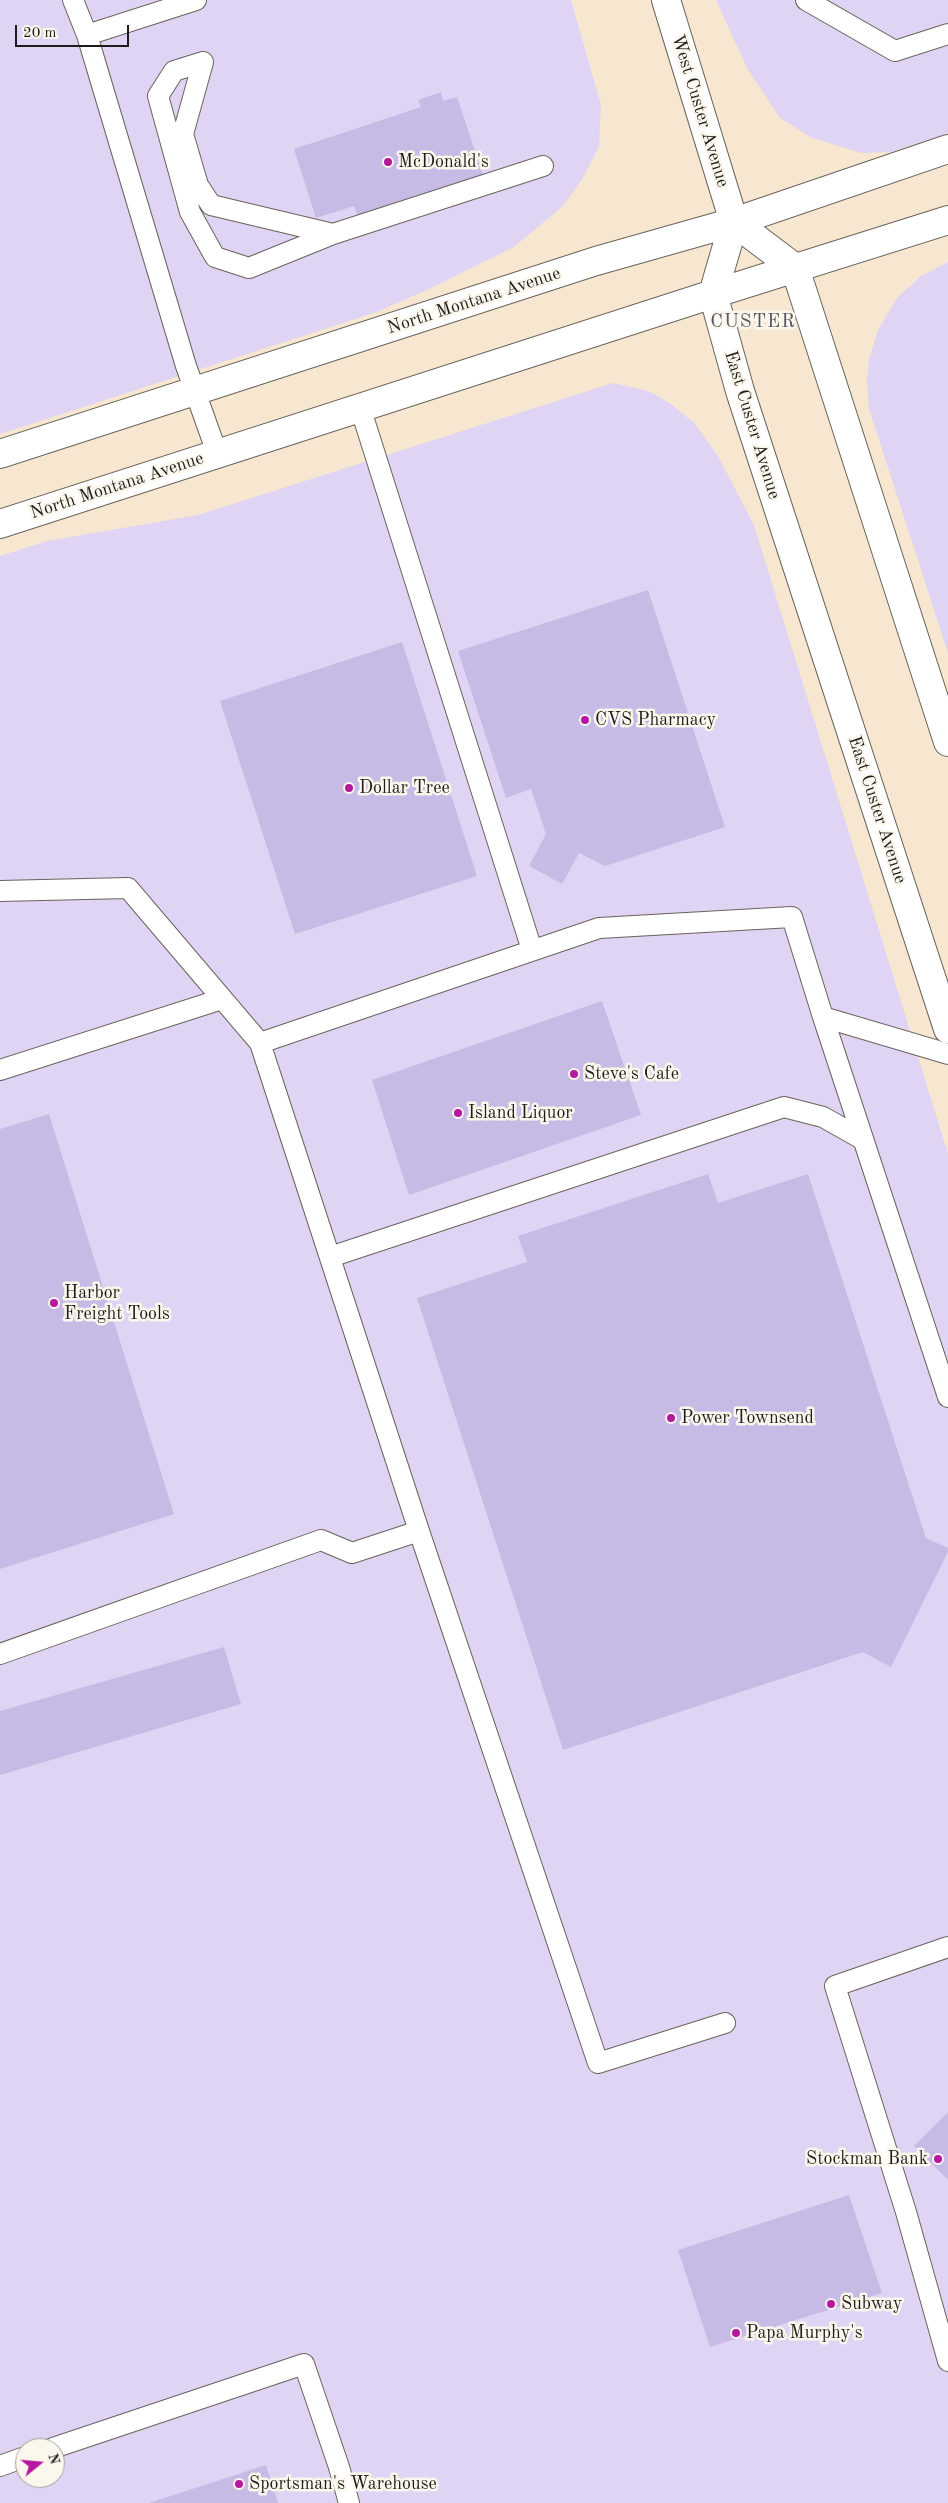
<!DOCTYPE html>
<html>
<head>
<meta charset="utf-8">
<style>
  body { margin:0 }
  #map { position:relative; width:948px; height:2503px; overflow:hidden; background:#f7e7d0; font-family:"Old Standard TT",serif }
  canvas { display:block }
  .north { position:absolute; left:15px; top:2438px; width:50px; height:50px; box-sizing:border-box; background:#fbf7ec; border:1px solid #a29f99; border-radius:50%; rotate:73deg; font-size:14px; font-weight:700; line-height:20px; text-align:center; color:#1c1c1c }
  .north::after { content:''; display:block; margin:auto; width:18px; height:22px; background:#b5179e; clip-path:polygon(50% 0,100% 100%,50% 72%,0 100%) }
  .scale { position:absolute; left:15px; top:25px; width:114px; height:22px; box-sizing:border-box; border:2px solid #1c1c1c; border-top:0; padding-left:6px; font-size:15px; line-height:18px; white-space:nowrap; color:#1c1c1c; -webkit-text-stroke:4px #fbf7ec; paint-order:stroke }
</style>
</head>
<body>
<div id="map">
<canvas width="948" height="2503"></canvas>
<div class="north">N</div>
<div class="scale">20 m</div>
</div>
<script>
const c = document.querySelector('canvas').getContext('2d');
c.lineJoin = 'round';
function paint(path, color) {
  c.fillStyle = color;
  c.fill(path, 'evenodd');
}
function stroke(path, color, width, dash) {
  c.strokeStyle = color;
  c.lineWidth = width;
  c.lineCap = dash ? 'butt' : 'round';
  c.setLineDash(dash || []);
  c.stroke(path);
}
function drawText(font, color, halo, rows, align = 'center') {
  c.font = font + ' "Old Standard TT",serif';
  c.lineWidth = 5;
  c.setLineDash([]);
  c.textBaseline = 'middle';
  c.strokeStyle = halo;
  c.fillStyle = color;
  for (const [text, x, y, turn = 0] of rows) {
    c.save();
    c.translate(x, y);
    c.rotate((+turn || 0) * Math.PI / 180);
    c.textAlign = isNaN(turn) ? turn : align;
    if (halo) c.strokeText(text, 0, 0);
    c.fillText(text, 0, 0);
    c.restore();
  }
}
paint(new Path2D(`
  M0,0h571l30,105 -2,42 -18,34 -17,24 -50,42 -85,42 -52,23 -377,122z
  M716,0h232v133l-57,19 -29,1 -50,-15 -32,-20 -33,-50z
  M948,262v391l-79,-244 -2,-29 2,-21 9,-29 19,-32 24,-22z
  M613,383l36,8 22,13 24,20 24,34 35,67 194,629v1349h-948v-1947l47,-15 151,-26zM25,2448h30v30h-30z`), '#e0d4f4');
paint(new Path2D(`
  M441,92l2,9 14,-4 26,78 -29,9 2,6 -96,32 -6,-16 -38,12 -22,-69 127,-42 -3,-7z
  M648,590l77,237 -120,39 -26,-13 -17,31 -33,-18 17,-32 -15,-45 -25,9 -48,-147z
  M402,642l75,234 -182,58 -75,-233z
  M602,1001l39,114 -232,80 -37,-115z
  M49,1114l125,400 -174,55v-440z
  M708,1174l10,29 90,-29 118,364 22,10v4l-57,115 -28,-15 -300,98 -146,-452 110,-36 -9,-26z
  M224,1647l17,57 -241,71v-64z
  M948,2112v68l-34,-34z
  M849,2195l33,98 -172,54 -32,-97z
  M266,2465l12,38h-129z`), '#c7bbe6');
const service = new Path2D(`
  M73,0l14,35 99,331 31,87
  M806,0l89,51 53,-17
  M87,35l109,-35
  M203,62l-20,72 15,51 13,20 122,29 210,-68
  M203,62l-29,9 -16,25 32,116 25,45 34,11 84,-34
  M360,407l172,543
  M0,891l128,-3 132,155 339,-115 193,-11 31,100 125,37
  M823,1017l125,380
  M260,1043l159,488 179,532 127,-40
  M0,1070l222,-71
  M330,1257l454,-150 39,10 39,22
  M0,1654l321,-114 31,13 67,-22
  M948,1947l-113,39 71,226 42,149
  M53,2448l251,-84 35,103 10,36
  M0,2466l25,-9`);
const secondary = new Path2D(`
  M666,0l68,222 214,-73
  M713,294l235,-74`);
const primary = new Path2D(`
  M734,222l-21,72 27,97 208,638
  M734,222l61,46 153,474
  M0,454l596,-193 138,-39
  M0,524l713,-230`);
stroke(service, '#69635b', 22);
stroke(secondary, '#69635b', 30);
stroke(primary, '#69635b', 30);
stroke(service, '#fff', 20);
stroke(secondary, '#fff', 28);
stroke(primary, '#fff', 28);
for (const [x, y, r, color] of [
  [388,162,5,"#b5179e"],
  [585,720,5,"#b5179e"],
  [349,788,5,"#b5179e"],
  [574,1074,5,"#b5179e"],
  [458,1113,5,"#b5179e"],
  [54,1303,5,"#b5179e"],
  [671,1418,5,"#b5179e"],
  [938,2159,5,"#b5179e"],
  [831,2304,5,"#b5179e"],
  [736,2333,5,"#b5179e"],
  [239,2484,5,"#b5179e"]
]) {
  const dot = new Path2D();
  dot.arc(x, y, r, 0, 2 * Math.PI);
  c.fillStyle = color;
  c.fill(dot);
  stroke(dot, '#fbf7ec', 2);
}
drawText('18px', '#1c1c1c', '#fbf7ec', [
  ["West Custer Avenue",700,111,73],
  ["North Montana Avenue",474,301,-18],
  ["East Custer Avenue",752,425,73],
  ["North Montana Avenue",117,486,-18],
  ["East Custer Avenue",877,810,72]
]);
drawText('18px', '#1c1c1c', '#fbf7ec', [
  ["McDonald's",398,162],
  ["CVS Pharmacy",595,720],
  ["Dollar Tree",359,788],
  ["Steve's Cafe",584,1074],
  ["Island Liquor",468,1113],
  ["Harbor",64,1293],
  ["Freight Tools",64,1314],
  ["Power Townsend",681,1418],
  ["Stockman Bank",928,2159,"right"],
  ["Subway",841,2304],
  ["Papa Murphy's",746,2333],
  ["Sportsman's Warehouse",249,2484]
], 'left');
c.letterSpacing = '1px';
drawText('19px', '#585463', '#fbf7ec', [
  ["CUSTER",753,322]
]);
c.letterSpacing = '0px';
</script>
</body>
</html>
